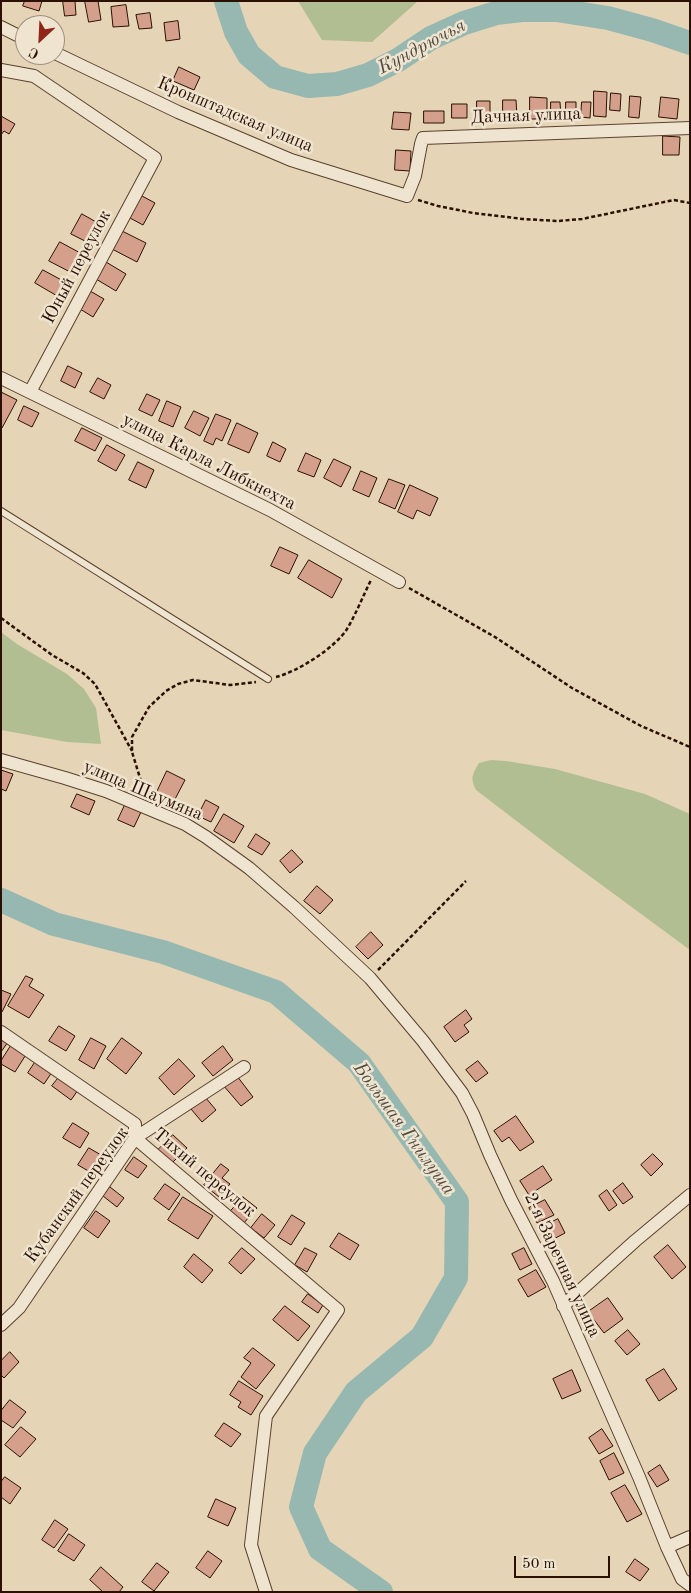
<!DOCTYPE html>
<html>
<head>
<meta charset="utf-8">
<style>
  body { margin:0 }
  #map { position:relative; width:691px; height:1593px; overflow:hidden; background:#e5d5b6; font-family:"Old Standard TT",serif }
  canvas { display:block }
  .frame { position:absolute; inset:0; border:2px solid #2b1000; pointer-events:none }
  .north { position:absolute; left:15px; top:15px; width:50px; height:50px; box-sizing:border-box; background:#eee4d0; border:1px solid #a08f7d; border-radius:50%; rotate:205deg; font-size:14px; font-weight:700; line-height:20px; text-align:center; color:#2b1000 }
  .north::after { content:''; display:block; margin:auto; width:18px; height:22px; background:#8f2418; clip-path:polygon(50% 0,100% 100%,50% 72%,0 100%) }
  .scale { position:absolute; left:514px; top:1556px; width:96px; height:22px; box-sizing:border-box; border:2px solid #2b1000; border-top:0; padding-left:6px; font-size:15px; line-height:18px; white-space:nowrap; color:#2b1000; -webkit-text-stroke:4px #eee4d0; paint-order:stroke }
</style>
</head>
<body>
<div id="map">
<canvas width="691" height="1593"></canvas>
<div class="frame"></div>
<div class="north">С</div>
<div class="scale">50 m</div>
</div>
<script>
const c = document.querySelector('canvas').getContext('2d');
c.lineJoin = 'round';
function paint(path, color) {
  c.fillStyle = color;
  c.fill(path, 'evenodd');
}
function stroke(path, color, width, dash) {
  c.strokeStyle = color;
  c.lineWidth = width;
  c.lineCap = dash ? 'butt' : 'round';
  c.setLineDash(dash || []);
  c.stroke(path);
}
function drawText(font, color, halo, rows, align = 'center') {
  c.font = font + ' "Old Standard TT",serif';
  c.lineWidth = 5;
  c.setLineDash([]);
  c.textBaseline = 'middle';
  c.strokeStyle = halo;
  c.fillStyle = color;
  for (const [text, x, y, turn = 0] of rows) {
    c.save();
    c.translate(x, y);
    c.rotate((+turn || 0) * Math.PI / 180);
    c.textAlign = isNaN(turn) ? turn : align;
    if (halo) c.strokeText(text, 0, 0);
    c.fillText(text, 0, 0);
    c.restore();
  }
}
paint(new Path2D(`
  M298,1h120l-46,41 -50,-2z
  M1,632l16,12 50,30 17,15 12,19 5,36 -34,-2 -66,-12z
  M491,760l15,1 49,8 90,25 45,20v136l-129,-95 -85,-65c-6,-12 -4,-15 3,-27z`), '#b1be91');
stroke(new Path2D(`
  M226,1l10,31 13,23 26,22 33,9 29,-2 31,-9 30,-15 33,-22 33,-15 32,-10 26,-3h34l52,8 44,12 38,13
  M1,900l53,24 109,28 113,40 83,71 98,139 -1,76 -34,59 -66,55 -41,61 -14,54 19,42 61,43`), '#96b8b1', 24);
const building = new Path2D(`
  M25,1h17l-3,10 -16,-5z
  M63,1h12l1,14 -11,1z
  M85,1h13l3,19 -12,2z
  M126,5l3,21 -16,1 -2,-20z
  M150,13l2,15 -13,1 -3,-14z
  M178,21l2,18 -14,2 -2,-18z
  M179,67l21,10 -6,13 -21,-9z
  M594,91l13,1 -1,25 -12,-1z
  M611,93l10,1 -1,17 -10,-1z
  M630,96l11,1 -2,21 -10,-1z
  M530,97l17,1v21h-17z
  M661,97l18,2 -2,20 -18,-2z
  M503,100h13l1,17h-14z
  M477,101h13v17l-13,-1z
  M551,102h9l1,15 -10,1z
  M566,102h10v15h-10z
  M582,102h9l-1,16 -9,-1z
  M452,104h15v14h-15z
  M424,111h20v12h-20z
  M394,112l17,1 -2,17 -17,-1z
  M1,116l14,8 -6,10 -5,-3 -3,4z
  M663,136l17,1 -1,18h-16z
  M396,150l15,1 -1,20 -15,-1z
  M142,196l13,7 -12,22 -13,-7z
  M82,214l16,9 -11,19 -16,-8z
  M122,231l24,12 -9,19 -25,-13z
  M60,242l24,13 -10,19 -25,-13z
  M106,262l20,12 -10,17 -20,-12z
  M43,270l24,13 -8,14 -24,-14z
  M90,291l14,8 -11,18 -13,-8z
  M68,366l14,7 -7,15 -14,-7z
  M98,378l13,7 -7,14 -14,-7z
  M1,392l16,8 -15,28h-1z
  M147,394l13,6 -8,16 -13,-6z
  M167,401l14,6 -8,20 -14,-6z
  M24,406l15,7 -7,14 -14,-7z
  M194,411l15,7 -9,18 -15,-8z
  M216,414l15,6 -9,21 -6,-3 -3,7 -9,-4z
  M237,423l21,10 -9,20 -21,-9z
  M82,428l20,10 -7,13 -20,-10z
  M273,442l13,7 -6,13 -13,-6z
  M107,445l18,10 -9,16 -18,-10z
  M306,453l15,7 -7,17 -16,-6z
  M334,459l17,8 -10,20 -17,-9z
  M138,462l16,8 -8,18 -17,-8z
  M361,471l16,7 -8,19 -16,-7z
  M389,479l16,6 -10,24 -16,-7z
  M410,485l28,13 -8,18 -13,-6 -4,9 -15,-7z
  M280,547l18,8 -9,19 -18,-8z
  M309,560l33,19 -10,19 -34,-20z
  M1,770l12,4 -7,17 -5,-2z
  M167,771l18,9 -11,21 -17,-9z
  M77,794l18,7 -6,14 -18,-8z
  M206,800l13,7 -8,15 -13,-6z
  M125,805l16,7 -7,15 -16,-7z
  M224,814l20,12 -10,17 -20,-12z
  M256,834l14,9 -8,12 -14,-8z
  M292,850l11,12 -13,11 -10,-12z
  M317,886l16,14 -13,14 -16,-13z
  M371,932l12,13 -15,14 -12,-12z
  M26,976l7,3 -4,7 15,9 -15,23 -21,-12z
  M1,990l10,4 -9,18h-1z
  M466,1010l6,9 -8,6 5,7 -14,10 -11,-15z
  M59,1026l16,10 -9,15 -17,-10z
  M1,1037l7,5 -7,10z
  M91,1038l15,8 -12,23 -15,-9z
  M122,1038l20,15 -16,21 -19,-15z
  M12,1044l15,9 -12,19 -14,-8v-3z
  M223,1046l10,14 -20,16 -11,-13z
  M179,1059l16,17 -21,19 -15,-17z
  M36,1061l16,11 -8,12 -16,-11z
  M478,1061l10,12 -12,9 -10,-12z
  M60,1076l18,14 -7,10 -19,-14z
  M237,1076l16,21 -12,9 -18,-21z
  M205,1097l11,13 -14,12 -11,-13z
  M516,1116l18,26 -14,9 -11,-14 -7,5 -8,-11z
  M73,1123l16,10 -9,15 -17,-10z
  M173,1135l14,13 -16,16 -13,-14z
  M89,1148l19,11 -11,17 -19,-11z
  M653,1154l10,10 -12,12 -10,-11z
  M134,1157l13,9 -9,12 -13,-8z
  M221,1164l8,6 -7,8 8,6 -11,13 -15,-12z
  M543,1166l9,14 -23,15 -9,-14z
  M623,1183l10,14 -10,7 -10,-13z
  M165,1184l15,10 -11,16 -15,-11z
  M110,1187l14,11 -7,9 -14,-11z
  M607,1190l10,15 -8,6 -10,-15z
  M183,1197l30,19 -15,23 -30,-19z
  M243,1197l14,11 -14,16 -13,-12z
  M545,1200l9,15 -17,8 -8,-15z
  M96,1211l14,10 -12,17 -14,-10z
  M262,1214l13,11 -11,13 -13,-10z
  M292,1215l13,8 -14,22 -13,-8z
  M558,1219l7,14 -17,9 -7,-14z
  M339,1233l20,12 -9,15 -20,-13z
  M668,1245l18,22 -14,12 -18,-22z
  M242,1248l13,11 -14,15 -12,-11z
  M305,1248l12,6 -10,18 -12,-7z
  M524,1248l8,16 -12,6 -8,-16z
  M194,1254l19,16 -11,13 -18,-16z
  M536,1270l10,17 -18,10 -10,-17z
  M308,1294l15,11 -5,8 -16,-11z
  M608,1298l15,21 -19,14 -16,-21z
  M285,1306l25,20 -12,15 -25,-21z
  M628,1330l12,14 -13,11 -12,-14z
  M253,1348l22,17 -19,24 -15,-12 10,-14 -7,-5z
  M10,1352l9,10 -15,16 -3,-3v-14z
  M664,1369l13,20 -18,12 -13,-21z
  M572,1370l9,21 -19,8 -9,-20z
  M239,1381l24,15 -12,19 -13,-8 3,-5 -11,-7z
  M10,1400l16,12 -13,16 -12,-8v-9z
  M224,1423l17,11 -10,13 -16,-11z
  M21,1427l15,12 -16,18 -15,-12z
  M602,1429l11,17 -14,8 -10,-16z
  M614,1453l10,20 -15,7 -9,-19z
  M660,1465l9,15 -12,7 -9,-14z
  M5,1477l16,11 -11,16 -9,-7v-15z
  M625,1485l17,29 -15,8 -16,-29z
  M216,1499l20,9 -8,18 -20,-9z
  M55,1520l13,9 -14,19 -12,-8z
  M69,1534l16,11 -11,16 -16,-10z
  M208,1551l14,10 -12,17 -14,-10z
  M635,1559l14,10 -9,12 -14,-9z
  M157,1563l12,9 -15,19 -12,-9z
  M101,1567l22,20 -4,5h-16l-13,-12z`);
paint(building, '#d4a08c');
stroke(building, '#2b1000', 1);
const service = new Path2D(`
  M1,511l267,168`);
const minor = new Path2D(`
  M1,27l24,12
  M55,53l123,59 113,48 116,36 8,-20 6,-32 2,-6 267,-10
  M1,70l33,6 121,82 -125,234
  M1,378l269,132 129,72
  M1,760l64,18 41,13 79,33 21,13 43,31 45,39 76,71 53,63 39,52 11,21 17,41 21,45 42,81 86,196 28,70 15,32 8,6
  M1,1032l134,92v14l203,172 -72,106 -15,129 15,47
  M563,1306l72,-65 55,-46
  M1,1325l18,-17 116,-170 109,-71
  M667,1547l23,-10`);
stroke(service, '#5a412e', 8);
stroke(minor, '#5a412e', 14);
stroke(new Path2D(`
  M418,200l20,6 35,7 50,6 35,2 24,-2 92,-19 16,3
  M409,588l86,49 77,51 69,38 49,21
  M1,618l51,37 31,18 12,11 37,67
  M276,677c21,-5 59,-29 71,-48 9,-15 16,-33 24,-49
  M145,794l-13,-42v-15l17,-30 17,-16 12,-7 15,-4 37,5 26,-3
  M378,970l88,-89`), '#2b1000', 2.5, [4, 2.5]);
stroke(service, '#eee4d0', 6);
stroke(minor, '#eee4d0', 12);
drawText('18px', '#2b1000', '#eee4d0', [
  ["Кронштадская улица",235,115,23],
  ["Дачная улица",526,116,-2],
  ["Юный переулок",77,267,-62],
  ["улица Карла Либкнехта",209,462,27],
  ["улица Шаумяна",143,791,23],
  ["Тихий переулок",204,1173,40],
  ["Кубанский переулок",77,1195,-54],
  ["2-я Заречная улица",562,1265,65]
]);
drawText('italic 19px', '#504b3e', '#eee4d0', [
  ["Кундрючья",422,47,-28],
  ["Большая Гнилуша",404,1129,54]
]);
</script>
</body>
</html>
